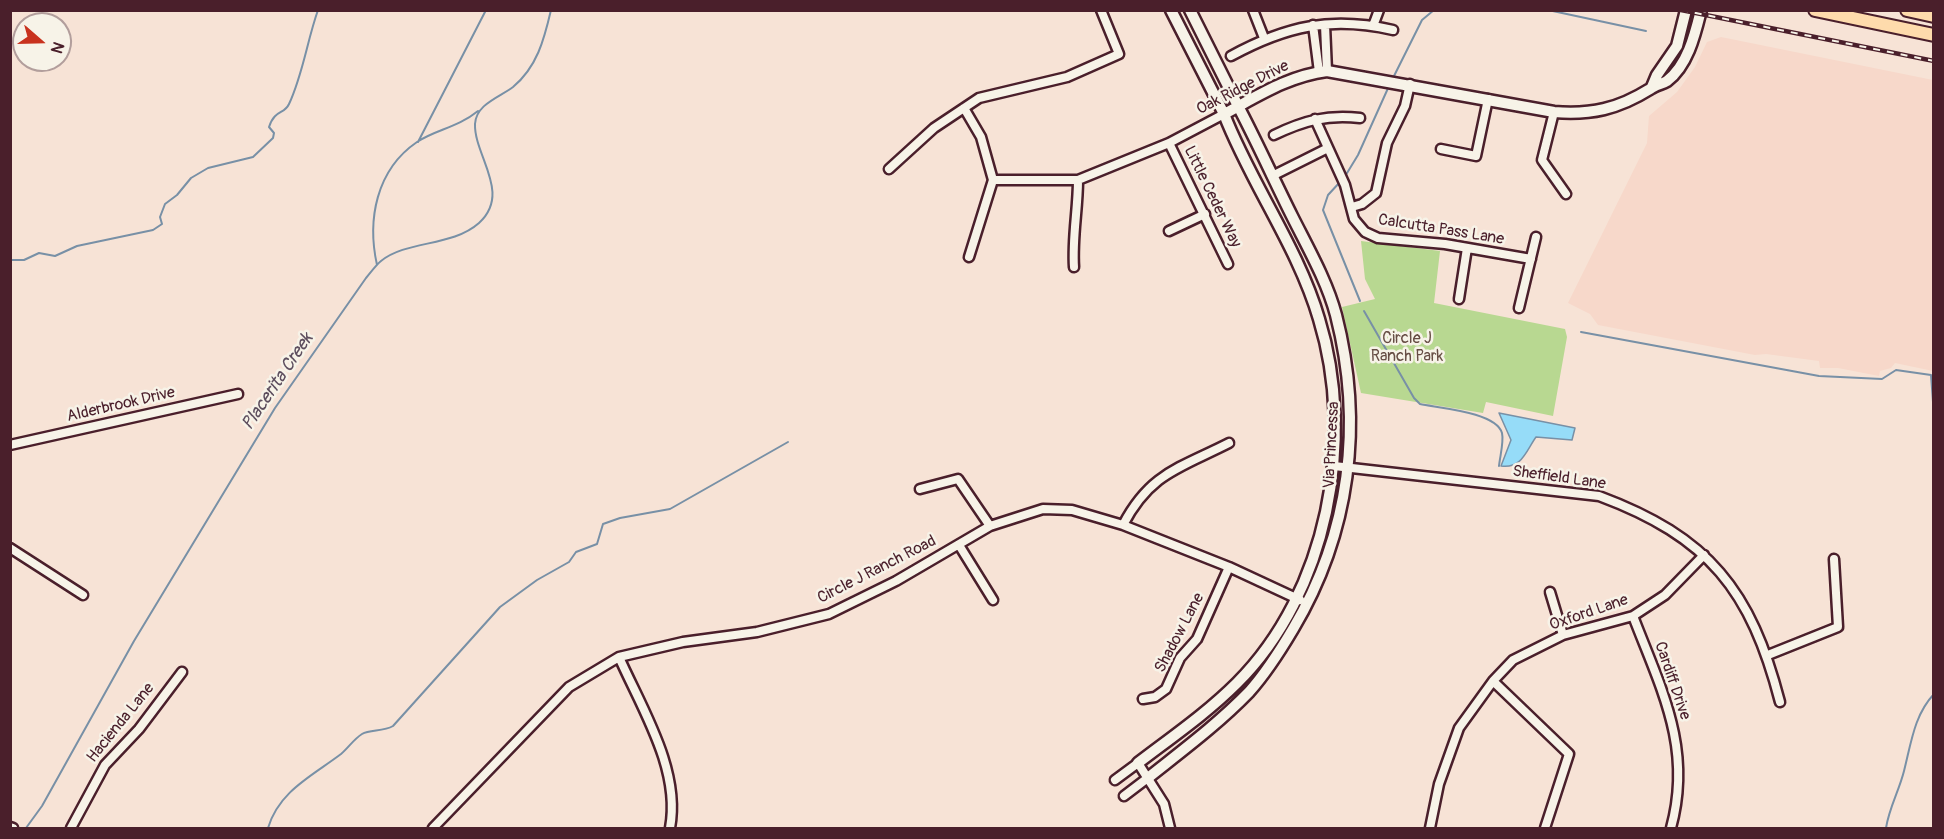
<!DOCTYPE html>
<html>
<head>
<meta charset="utf-8">
<style>
  body { margin:0 }
  #map { position:relative; width:1944px; height:839px; overflow:hidden; background:#f7e3d6; font-family:Pangolin,sans-serif }
  canvas { display:block }
  .frame { position:absolute; inset:0; border:12px solid #4a1f2b; pointer-events:none }
  .north { position:absolute; left:12px; top:12px; width:60px; height:60px; box-sizing:border-box; background:#f7f3e8; border:2px solid #b29e9c; border-radius:50%; rotate:110deg; font-size:16px; font-weight:700; line-height:24px; text-align:center; color:#4a1f2b }
  .north::after { content:''; display:block; margin:auto; width:21px; height:27px; background:#c8321e; clip-path:polygon(50% 0,100% 100%,50% 72%,0 100%) }
</style>
</head>
<body>
<div id="map">
<canvas width="1944" height="839"></canvas>
<div class="frame"></div>
<div class="north">N</div>
</div>
<script>
const c = document.querySelector('canvas').getContext('2d');
c.lineJoin = 'round';
function paint(path, color) {
  c.fillStyle = color;
  c.fill(path, 'evenodd');
}
function stroke(path, color, width, dash) {
  c.strokeStyle = color;
  c.lineWidth = width;
  c.lineCap = dash ? 'butt' : 'round';
  c.setLineDash(dash || []);
  c.stroke(path);
}
function drawText(font, color, halo, rows, align = 'center') {
  c.font = font + ' Pangolin,sans-serif';
  c.lineWidth = 5;
  c.setLineDash([]);
  c.textBaseline = 'middle';
  c.strokeStyle = halo;
  c.fillStyle = color;
  for (const [text, x, y, turn = 0] of rows) {
    c.save();
    c.translate(x, y);
    c.rotate((+turn || 0) * Math.PI / 180);
    c.textAlign = isNaN(turn) ? turn : align;
    if (halo) c.strokeText(text, 0, 0);
    c.fillText(text, 0, 0);
    c.restore();
  }
}
paint(new Path2D(`
  M1721,37l212,43v291l-38,-8 -4,5 -11,3 -1,5 -41,-8h-18l-1,-7 -53,-7 -11,1 -157,-30 -8,-11 -22,-11 79,-160 2,-27 28,-24 18,-25 12,-25z`), '#f7d8ca');
paint(new Path2D(`
  M1361,241l79,10 -6,52 131,26 2,8 -14,79 -67,-14 -3,11 -122,-20 -19,-86 33,-8 -10,-20z`), '#b8d891');
const water = new Path2D(`
  M1499,413l76,15 -3,12 -36,-3c-10,14 -14,32 -35,29l10,-26z`);
paint(water, '#96dcf8');
stroke(water, '#7890a6', 1.5);
stroke(new Path2D(`
  M1548,10l98,21
  M1393,78l29,-58 12,-10
  M418,142l68,-132
  M1344,178l14,-23 31,-69
  M1340,182l-12,13 -5,15 37,91
  M10,260h14l15,-7 16,3 22,-10 76,-16 9,-6 -2,-7 5,-13 12,-9 14,-17 17,-10 45,-11 20,-19 1,-5 -5,-6c6,-18 15,-12 20,-23 14,-30 18,-63 29,-94
  M377,265c-10,-45 -1,-95 40,-123 20,-13 40,-14 61,-31
  M1364,311l50,87 6,6c19,4 76,8 82,29 2,9 -2,23 -3,33
  M1581,332l238,44 63,3 14,-9 35,5 2,27
  M26,828l16,-22 92,-165 141,-233 91,-130c5,-6 10,-13 15,-17 26,-21 71,-14 98,-38 33,-30 -5,-67 -4,-99 1,-20 25,-27 38,-37 24,-20 31,-47 38,-77
  M268,828c11,-37 44,-52 73,-74 7,-6 13,-15 21,-20 8,-5 21,-2 31,-8l107,-119 37,-27 32,-18 7,-10 21,-8 6,-20 17,-6 50,-9 118,-67
  M1886,828c3,-20 13,-37 18,-57 7,-27 10,-56 30,-77`), '#7890a6', 2);
const minor = new Path2D(`
  M1253,10l11,28
  M1313,25l6,47
  M1325,25l2,46
  M1373,26l6,-16
  M1231,56c55,-30 100,-40 162,-26
  M964,108l17,29 12,43 -24,77
  M1554,112l-12,48 24,34
  M1315,119l30,66 9,34 11,13 13,6 67,6 86,15
  M1274,135c29,-14 53,-21 86,-17
  M1169,143l59,121
  M1441,149l35,7 12,-57
  M889,169l45,-41 45,-30 88,-21 52,-23 -18,-44
  M1272,176l54,-27
  M993,180h85l91,-37 55,-29
  M1352,207l10,-3 14,-11 11,-50 18,-37 5,-22
  M1169,231l36,-17
  M1074,267c-2,-29 4,-58 4,-87
  M1459,299l8,-51
  M1519,308l17,-71
  M10,445l228,-51
  M1334,466l265,30c110,41 152,94 181,206
  M920,489l38,-10 32,47
  M1123,525c27,-52 57,-57 106,-82
  M959,545l34,55
  M10,548l73,47
  M1550,592l13,43
  M1633,616c28,73 60,132 38,212
  M1768,655l70,-28 -4,-68
  M619,657c23,52 62,113 51,171
  M1493,681l76,73 -24,74
  M1143,699l12,-2 11,-8 14,-31 17,-19 32,-72
  M1115,780l23,-17 26,41 6,24
  M1124,796l25,-19
  M10,827l3,1
  M71,828l34,-63 34,-36 43,-57
  M433,828l136,-141 50,-30 64,-15 74,-10 72,-18 67,-33 94,-55 53,-17 29,1 51,15 106,42 71,33
  M1430,828l9,-44 20,-56 34,-47 20,-21 50,-25 70,-19 32,-21 39,-40`);
const tertiary = new Path2D(`
  M1138,763c34,-26 69,-50 99,-80 91,-91 119,-244 82,-364 -21,-72 -68,-135 -95,-205
  M1149,777c34,-27 69,-53 100,-85 17,-19 31,-41 44,-63 57,-96 71,-205 43,-314 -9,-34 -28,-67 -44,-99 -18,-36 -35,-74 -54,-110`);
const secondary = new Path2D(`
  M1171,10l53,104c34,-18 64,-38 103,-43l227,41c37,3 64,-3 96,-23 5,-4 12,-5 17,-8 21,-16 28,-47 34,-71
  M1190,10l48,96
  M1652,87l5,-12 20,-29 9,-36`);
const primary = new Path2D(`
  M1815,10l119,25
  M1907,10l27,6`);
stroke(minor, '#4a1f2b', 13);
stroke(tertiary, '#4a1f2b', 15);
stroke(secondary, '#4a1f2b', 15);
stroke(primary, '#4a1f2b', 16);
stroke(minor, '#f7f3e8', 8);
stroke(tertiary, '#f7f3e8', 10);
stroke(secondary, '#f7f3e8', 10);
stroke(primary, '#fedbac', 12);
const rail = new Path2D(`
  M1681,10l253,51`);
stroke(rail, '#4a1f2b', 4.5);
stroke(rail, '#f7f3e8', 2, [7]);
drawText('16px', '#4a1f2b', '#f7f3e8', [
  ["Oak Ridge Drive",1243,88,-27],
  ["Little Ceder Way",1212,197,64],
  ["Calcutta Pass Lane",1441,230,9],
  ["Alderbrook Drive",121,405,-13],
  ["Via Princessa",1332,445,-87],
  ["Sheffield Lane",1559,478,8],
  ["Circle J Ranch Road",877,570,-27],
  ["Oxford Lane",1589,613,-19],
  ["Shadow Lane",1180,633,-62],
  ["Cardiff Drive",1672,681,71],
  ["Hacienda Lane",121,723,-51]
]);
drawText('16px', '#664d44', '#f7f3e8', [
  ["Circle J",1407,339],
  ["Ranch Park",1407,357]
]);
drawText('italic 18px', '#5d4e5e', '#f7f3e8', [
  ["Placerita Creek",278,382,-56]
]);
</script>
</body>
</html>
